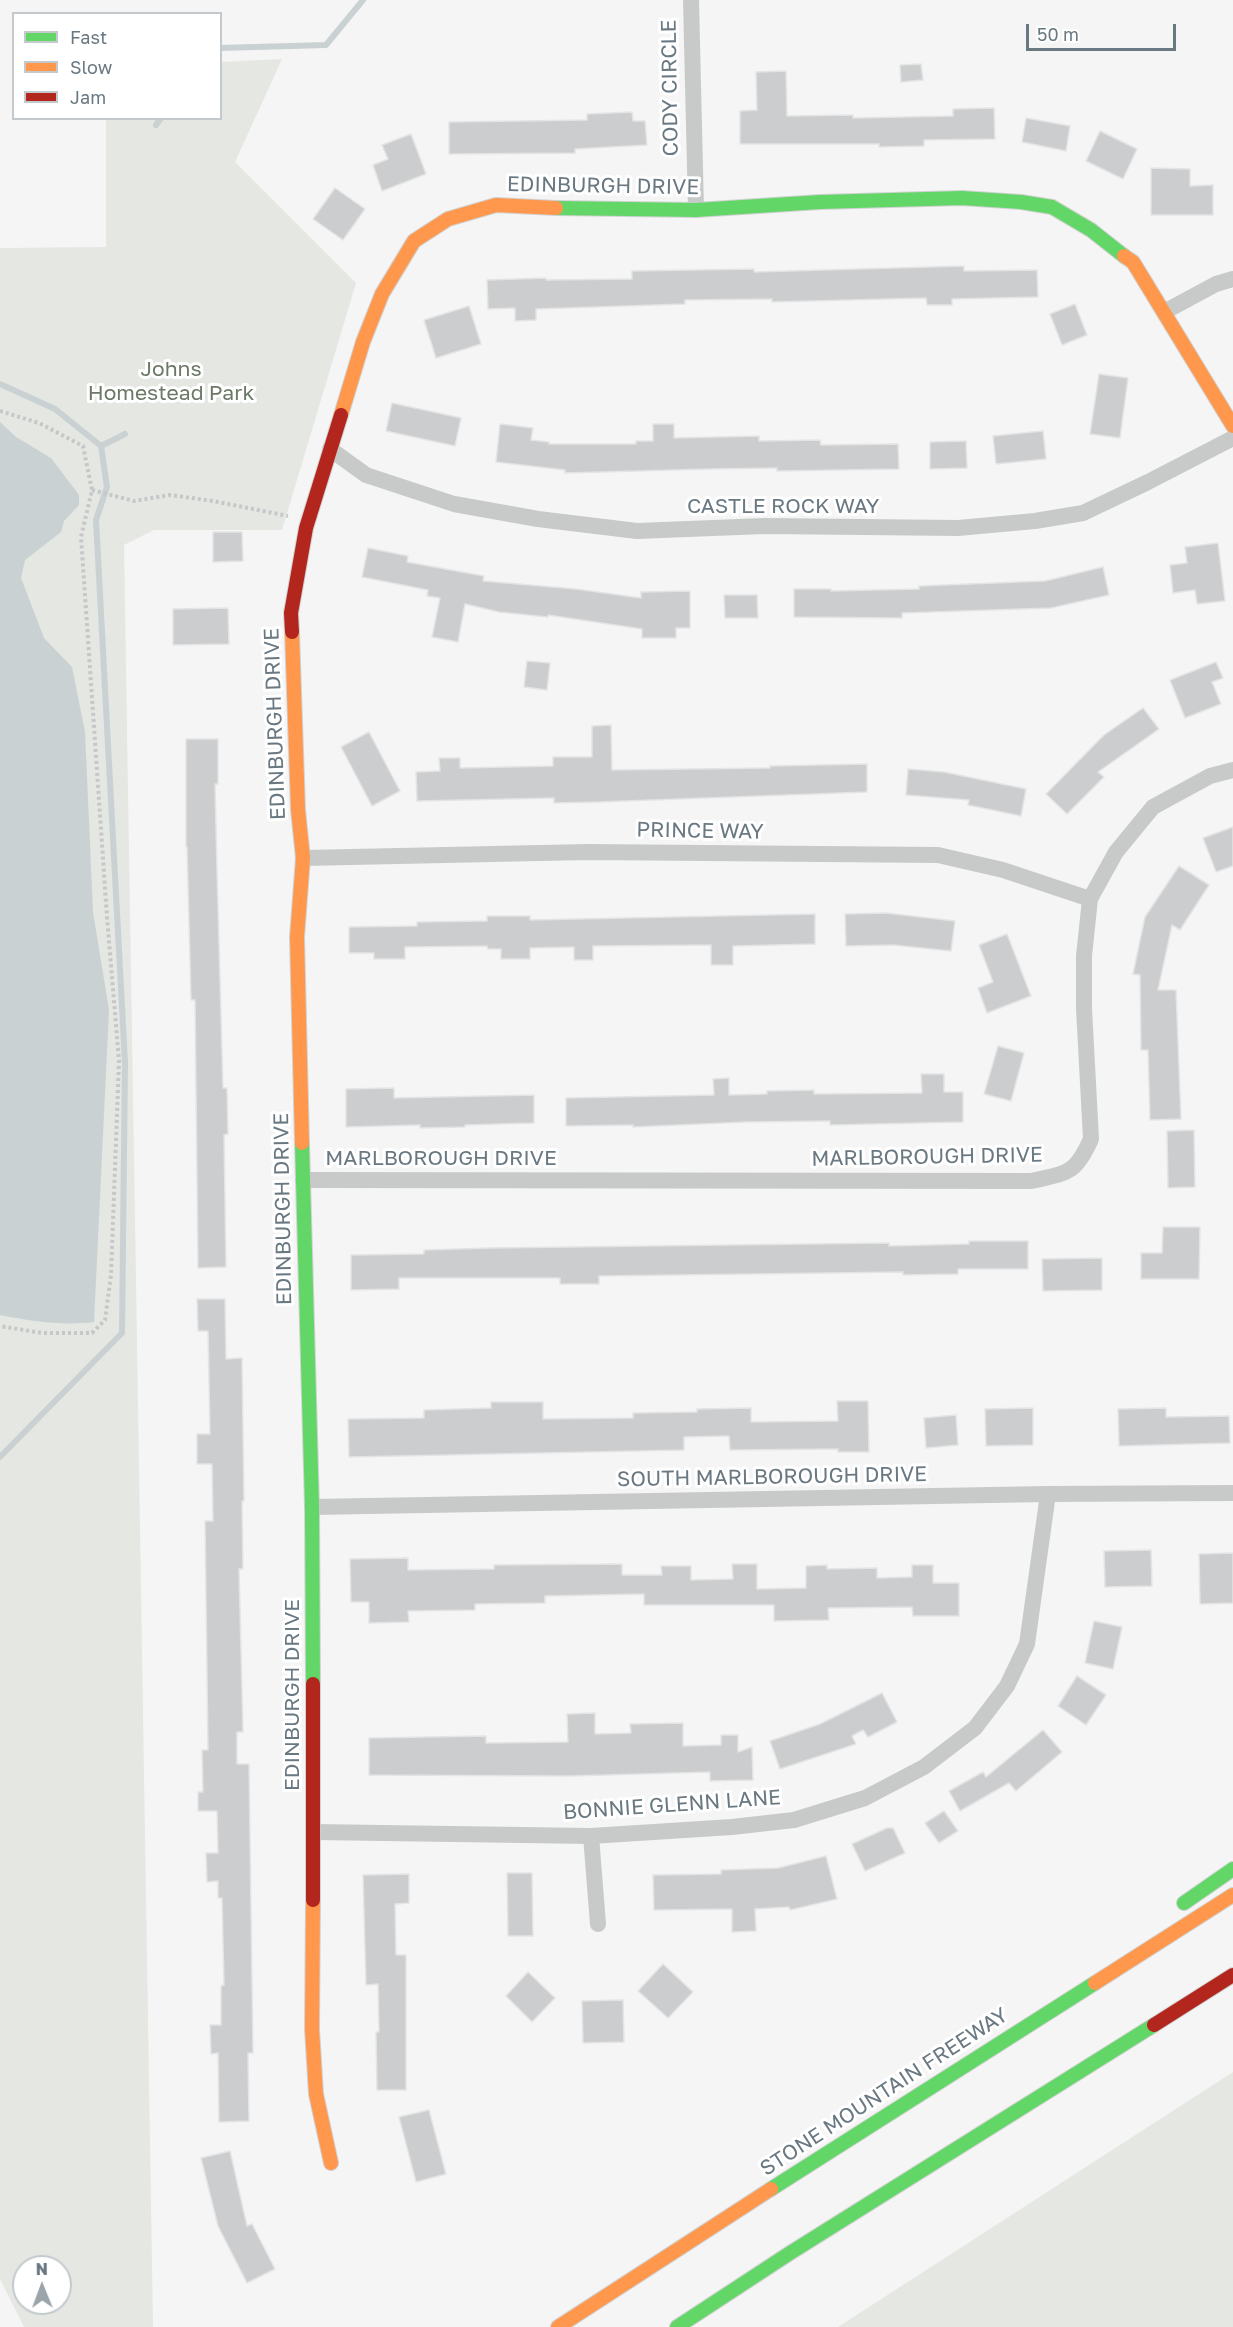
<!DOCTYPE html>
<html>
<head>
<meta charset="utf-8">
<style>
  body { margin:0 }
  #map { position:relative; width:1233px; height:2327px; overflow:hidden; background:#f5f5f5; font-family:"Golos Text",sans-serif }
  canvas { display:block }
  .legend { position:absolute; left:12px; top:12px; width:210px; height:108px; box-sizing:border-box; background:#fff; border:2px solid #c3c9cd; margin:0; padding:8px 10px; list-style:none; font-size:18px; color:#697881 }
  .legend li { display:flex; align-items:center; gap:12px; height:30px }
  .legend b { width:30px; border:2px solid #c3c9cd }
  .north { position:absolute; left:12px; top:2255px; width:60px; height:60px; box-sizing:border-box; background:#fff; border:2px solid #c3c9cd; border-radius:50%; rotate:359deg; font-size:16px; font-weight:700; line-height:24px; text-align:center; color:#697881 }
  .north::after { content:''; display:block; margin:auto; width:21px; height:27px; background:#9aa4aa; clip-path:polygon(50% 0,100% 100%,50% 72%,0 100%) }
  .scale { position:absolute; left:1026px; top:24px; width:150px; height:27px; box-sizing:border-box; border:3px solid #697881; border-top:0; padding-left:8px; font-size:18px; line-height:21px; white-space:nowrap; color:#697881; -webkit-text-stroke:4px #fff; paint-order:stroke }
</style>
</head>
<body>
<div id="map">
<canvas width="1233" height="2327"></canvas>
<ul class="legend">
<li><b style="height:8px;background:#63d668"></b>Fast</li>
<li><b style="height:8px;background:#ff974d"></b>Slow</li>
<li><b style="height:8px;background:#b3261e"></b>Jam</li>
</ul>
<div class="north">N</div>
<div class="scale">50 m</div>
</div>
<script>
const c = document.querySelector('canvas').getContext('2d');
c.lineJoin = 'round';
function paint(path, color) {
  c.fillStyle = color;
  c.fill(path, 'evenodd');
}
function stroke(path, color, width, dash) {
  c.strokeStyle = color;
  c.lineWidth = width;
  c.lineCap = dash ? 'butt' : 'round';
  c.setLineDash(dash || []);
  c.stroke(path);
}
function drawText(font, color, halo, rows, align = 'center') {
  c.font = font + ' "Golos Text",sans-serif';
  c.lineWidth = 6;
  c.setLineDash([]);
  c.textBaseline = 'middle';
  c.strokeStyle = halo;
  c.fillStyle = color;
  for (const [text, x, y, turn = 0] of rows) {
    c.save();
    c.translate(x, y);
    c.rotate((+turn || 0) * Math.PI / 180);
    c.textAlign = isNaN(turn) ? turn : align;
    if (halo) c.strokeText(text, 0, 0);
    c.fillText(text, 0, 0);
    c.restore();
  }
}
paint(new Path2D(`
  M282,59l-47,103 121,121 -74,247h-128l-30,15 29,1782h-129l-24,-48v-2031l106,-1v-128l114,-1 1,-56zM24,2267h36v36h-36z
  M1233,2072v255h-395z`), '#e4e7e2');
paint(new Path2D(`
  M0,422l16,15 35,21 28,37v10l-15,16 -3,11 -36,28 -4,18 23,60 28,29 13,65 8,180 16,98 -15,312c-31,4 -63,-1 -94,-7z`), '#c9d1d3');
stroke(new Path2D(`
  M220,48l106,-3 37,-45
  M156,125l5,-7
  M0,384l55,25 46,37 6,41 -11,33 29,543 -3,270 -122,124
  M101,446l24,-12`), '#c9d1d3', 6);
const building = new Path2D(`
  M921,64l2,16 -22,2 -1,-17z
  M786,71l1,45 66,-1v3l100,-2v-7l41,-1 1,31 -71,1v6l-45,1v-3h-139v-33l17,-1 -1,-38z
  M632,112l1,9h12l2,24 -72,4v4l-126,1v-32l138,-2v-6z
  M1026,118l44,8 -4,25 -44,-9z
  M1100,131l37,18 -14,30 -37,-18z
  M411,134l15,40 -44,17 -9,-26 15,-6 -6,-14z
  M1151,168l39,1v17l23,-1v30h-62z
  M335,188l30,21 -22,31 -30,-21z
  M964,266v5l73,-1 1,27 -86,2v6h-25l-1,-7 -154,4v-3l-87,1v4l-149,5v11l-21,1v-13l-27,1 -1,-29 59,-2v2l86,-1v-8l122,-2v3z
  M1075,304l12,31 -25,10 -12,-31z
  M469,306l12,38 -45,14 -12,-38z
  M1099,374l29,4 -8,60 -30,-4z
  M392,403l69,15 -6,28 -69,-15z
  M500,424l33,4 -2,12 18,2v2h87v-3h17v-17h21v14l85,-2v5l61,-1 1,5 77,-1 1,25 -122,2v-3l-67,1 -145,4v-3l-69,-8z
  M1043,431l3,28 -50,5 -3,-28z
  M966,441l1,27 -37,1v-27z
  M213,532h29l1,29 -30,1z
  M1218,543l7,58 -28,3 -2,-14 -22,3 -3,-28 17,-2 -2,-16z
  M368,548l40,8 -1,6 77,14 -1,5 93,8 65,9v-6l49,-1v37h-14v10h-34v-9l-94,-14v2l-49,-5 -34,-8 -7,38 -26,-5 8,-39 -13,-2 1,-6 -66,-13z
  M1103,567l6,28 -58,13 -149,5v5l-108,-1v-28h37v2l88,-2v-3l126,-5z
  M724,595h33l1,23h-33z
  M228,608l1,36 -56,1v-36z
  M527,661l23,2 -3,27 -23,-3z
  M1216,662l7,16 -11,4 9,22 -36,14 -15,-38z
  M1143,708l16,21 -61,43 6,5 -37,37 -21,-20 58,-59z
  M611,725l1,45 158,-2v-2l97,-2v28l-269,10 -44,1v-5l-137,3 -1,-29 24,-1 -1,-13h21v10l93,-2v-9h39v-31z
  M369,732l31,59 -28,15 -31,-59z
  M186,739h32v45h-3l2,86 6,218h4l1,46 -4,1 2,132 -28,1 -3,-268h-4l-4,-153h-1z
  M908,769l36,3 82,17 -5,27 -53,-11 1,-5 -63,-5z
  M1233,827v39l-17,6 -13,-34z
  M1179,866l30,19 -29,45 -8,-5 -14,65h18l5,129 -31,1 -2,-70h-7l-1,-75 -7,-1 12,-57z
  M886,913l69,8 -4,30 -58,-6 -47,1 -1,-32z
  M815,914v30l-82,2v19h-22v-20l-118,1v14h-19v-13l-44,1v11h-29v-10h-13l-1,-3 -82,1v12h-31v-6h-25v-26l68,-1v-4l70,-1v-5h43v4z
  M1007,934l24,62 -44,17 -9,-25 15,-6 -14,-37z
  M998,1046l26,7 -13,48 -27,-7z
  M921,1074h23v18h19v30l-133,3v-4l-84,1 -113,5v-2l-67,1v-28l148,-3 -1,-16 16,-1v17l38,-1v-3l47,-1v4l108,-1z
  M394,1088v10l140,-3v28l-69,2v2l-45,1v-3l-74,2v-38z
  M1194,1130l1,57 -27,1 -1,-57z
  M1163,1227h37l-1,52h-58v-26h21z
  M969,1241h59v28h-70v5l-55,1v-3l-304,4v8h-39v-6h-161v11l-48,1v-35l73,-1v-4l66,-2 399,-5v3l80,-2z
  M1102,1258v32l-59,1 -1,-32z
  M197,1299h28l1,60 16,-1 2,143h-2l1,68h-4l4,163h-6v32h12l4,289h-5l1,68 -30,1 -1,-69 -7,1 -1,-29h11v-39l3,-1 -2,-87h-4v-17l-11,1 -1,-29h12l-1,-42h-19v-19h5l-1,-42h6l-3,-229h8l-1,-57h-15v-30h13l-2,-103h-10z
  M837,1401h31l1,51h-31v-3l-108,1 -1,-14 -45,1v13l-335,7 -1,-38 76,-1v-8l67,-2v-6h52v17l90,-1v-5l64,-1v-3l54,-1v14l87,-1z
  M1033,1408v37l-47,1 -1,-37z
  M1166,1408v9l63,-1 1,27 -111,3 -1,-37z
  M956,1415l2,30 -32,3 -2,-30z
  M1151,1550l1,36 -47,1 -1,-36z
  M1233,1553v50l-33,1 -1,-50z
  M408,1558v12l86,-1v-4l128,-1v11h40l-1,-9h30v14l42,-1 -1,-15h25v25l49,-1v-22l21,-1v4l50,-1v10l35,-1v-12h21v18h26v33h-46l-1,-9 -84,1 1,12 -55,1v-16h-130v-11l-99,2v7l-70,1v6l-67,1 1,11 -40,1v-21h-18l-1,-43z
  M1094,1621l28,6 -9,42 -28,-6z
  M1077,1676l29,19 -20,30 -28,-19z
  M882,1693l15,29 -29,15 -5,-7 -11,6 4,8 -76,25 -10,-28 50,-17z
  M595,1713v21l36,-1 -1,-9 53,-1v23l38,-1v-10h17v17l14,-5 1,33 -43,1v-9l-141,4 -200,-1v-37l117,-2v7l82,-1 -1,-28z
  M1043,1730l19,22 -46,39 -7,-8 -49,28 -11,-20 34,-19 3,5z
  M944,1811l14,20 -19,12 -14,-20z
  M887,1828h6l12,25 -40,18 -13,-27z
  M826,1856l11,43 -47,11 -1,-3 -34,2 1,22 -24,1v-23l-78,1 -1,-35 68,-1v-4l57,-2z
  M507,1873h25l1,63h-25z
  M409,1874v29l-14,1 1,51h10v135h-29l-1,-58h3l-1,-48 -12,1 -3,-110z
  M663,1964l30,28 -25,26 -30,-27z
  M528,1972l27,26 -23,24 -26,-26z
  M623,2000l1,42 -41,1 -1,-42z
  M429,2110l17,64 -30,8 -17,-65z
  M230,2151l17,75 5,-2 23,45 -28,14 -29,-57 -17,-68z`);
paint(building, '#cccdce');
stroke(building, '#e4e4e4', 1.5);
const fast = new Path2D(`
  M556,208l140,2 124,-8 142,-4 59,4 31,5 39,23 33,26
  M302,1143l10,364 1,177
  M1184,1903l49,-34
  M771,2189l324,-206
  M677,2327l113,-74 364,-228`);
const slow = new Path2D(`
  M1124,256l9,6 100,164
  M341,415l22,-73 19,-48 32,-53 34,-22 48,-14 60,3
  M292,632l6,178 5,48 -6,79 5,206
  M313,1900l-1,129 4,65 15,69
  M1095,1983l138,-88
  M558,2327l213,-138`);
const jam = new Path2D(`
  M292,632l-1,-19 15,-85 35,-113
  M313,1684v216
  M1154,2025l79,-50`);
stroke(fast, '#d1d2d2', 16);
stroke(slow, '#d1d2d2', 16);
stroke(jam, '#d1d2d2', 16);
stroke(new Path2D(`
  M0,411l39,12 44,23 9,44 -11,47 26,380 12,144 -8,214 -6,45 -13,13h-50l-42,-7
  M92,490l42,11 36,-6 43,6 75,15`), '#c6c7c8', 4, [3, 3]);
stroke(new Path2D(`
  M691,0l5,210
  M1164,312l52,-28 17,-5
  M330,449l36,26 88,29 84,15 99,12 127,-5 194,2 77,-7 48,-8 65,-31 85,-44
  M303,858l285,-6 350,3 65,15 87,29
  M303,1180l728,1c36,-8 44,-6 60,-42l-7,-130v-53l6,-57 26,-47 37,-45 57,-31 23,-6
  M312,1507l736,-13 185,-1
  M314,1832l277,4 141,-9 62,-7 71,-22 59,-31 51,-39 32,-42 20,-42 21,-150
  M591,1836l7,88`), '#c8caca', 16);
stroke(fast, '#63d668', 14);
stroke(slow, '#ff974d', 14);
stroke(jam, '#b3261e', 14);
drawText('21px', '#697881', '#fff', [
  ["CODY CIRCLE",670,88,-91],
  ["EDINBURGH DRIVE",603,186,1],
  ["CASTLE ROCK WAY",783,506],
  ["EDINBURGH DRIVE",275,724,-92],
  ["PRINCE WAY",700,831,1],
  ["MARLBOROUGH DRIVE",927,1157,-1],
  ["MARLBOROUGH DRIVE",441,1158],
  ["EDINBURGH DRIVE",283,1209,-91],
  ["SOUTH MARLBOROUGH DRIVE",772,1477,-1],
  ["EDINBURGH DRIVE",292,1695,-90],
  ["BONNIE GLENN LANE",672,1805,-4],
  ["STONE MOUNTAIN FREEWAY",884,2092,-33]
]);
drawText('21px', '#6c7967', '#fff', [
  ["Johns",171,369],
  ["Homestead Park",171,393]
]);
</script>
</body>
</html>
